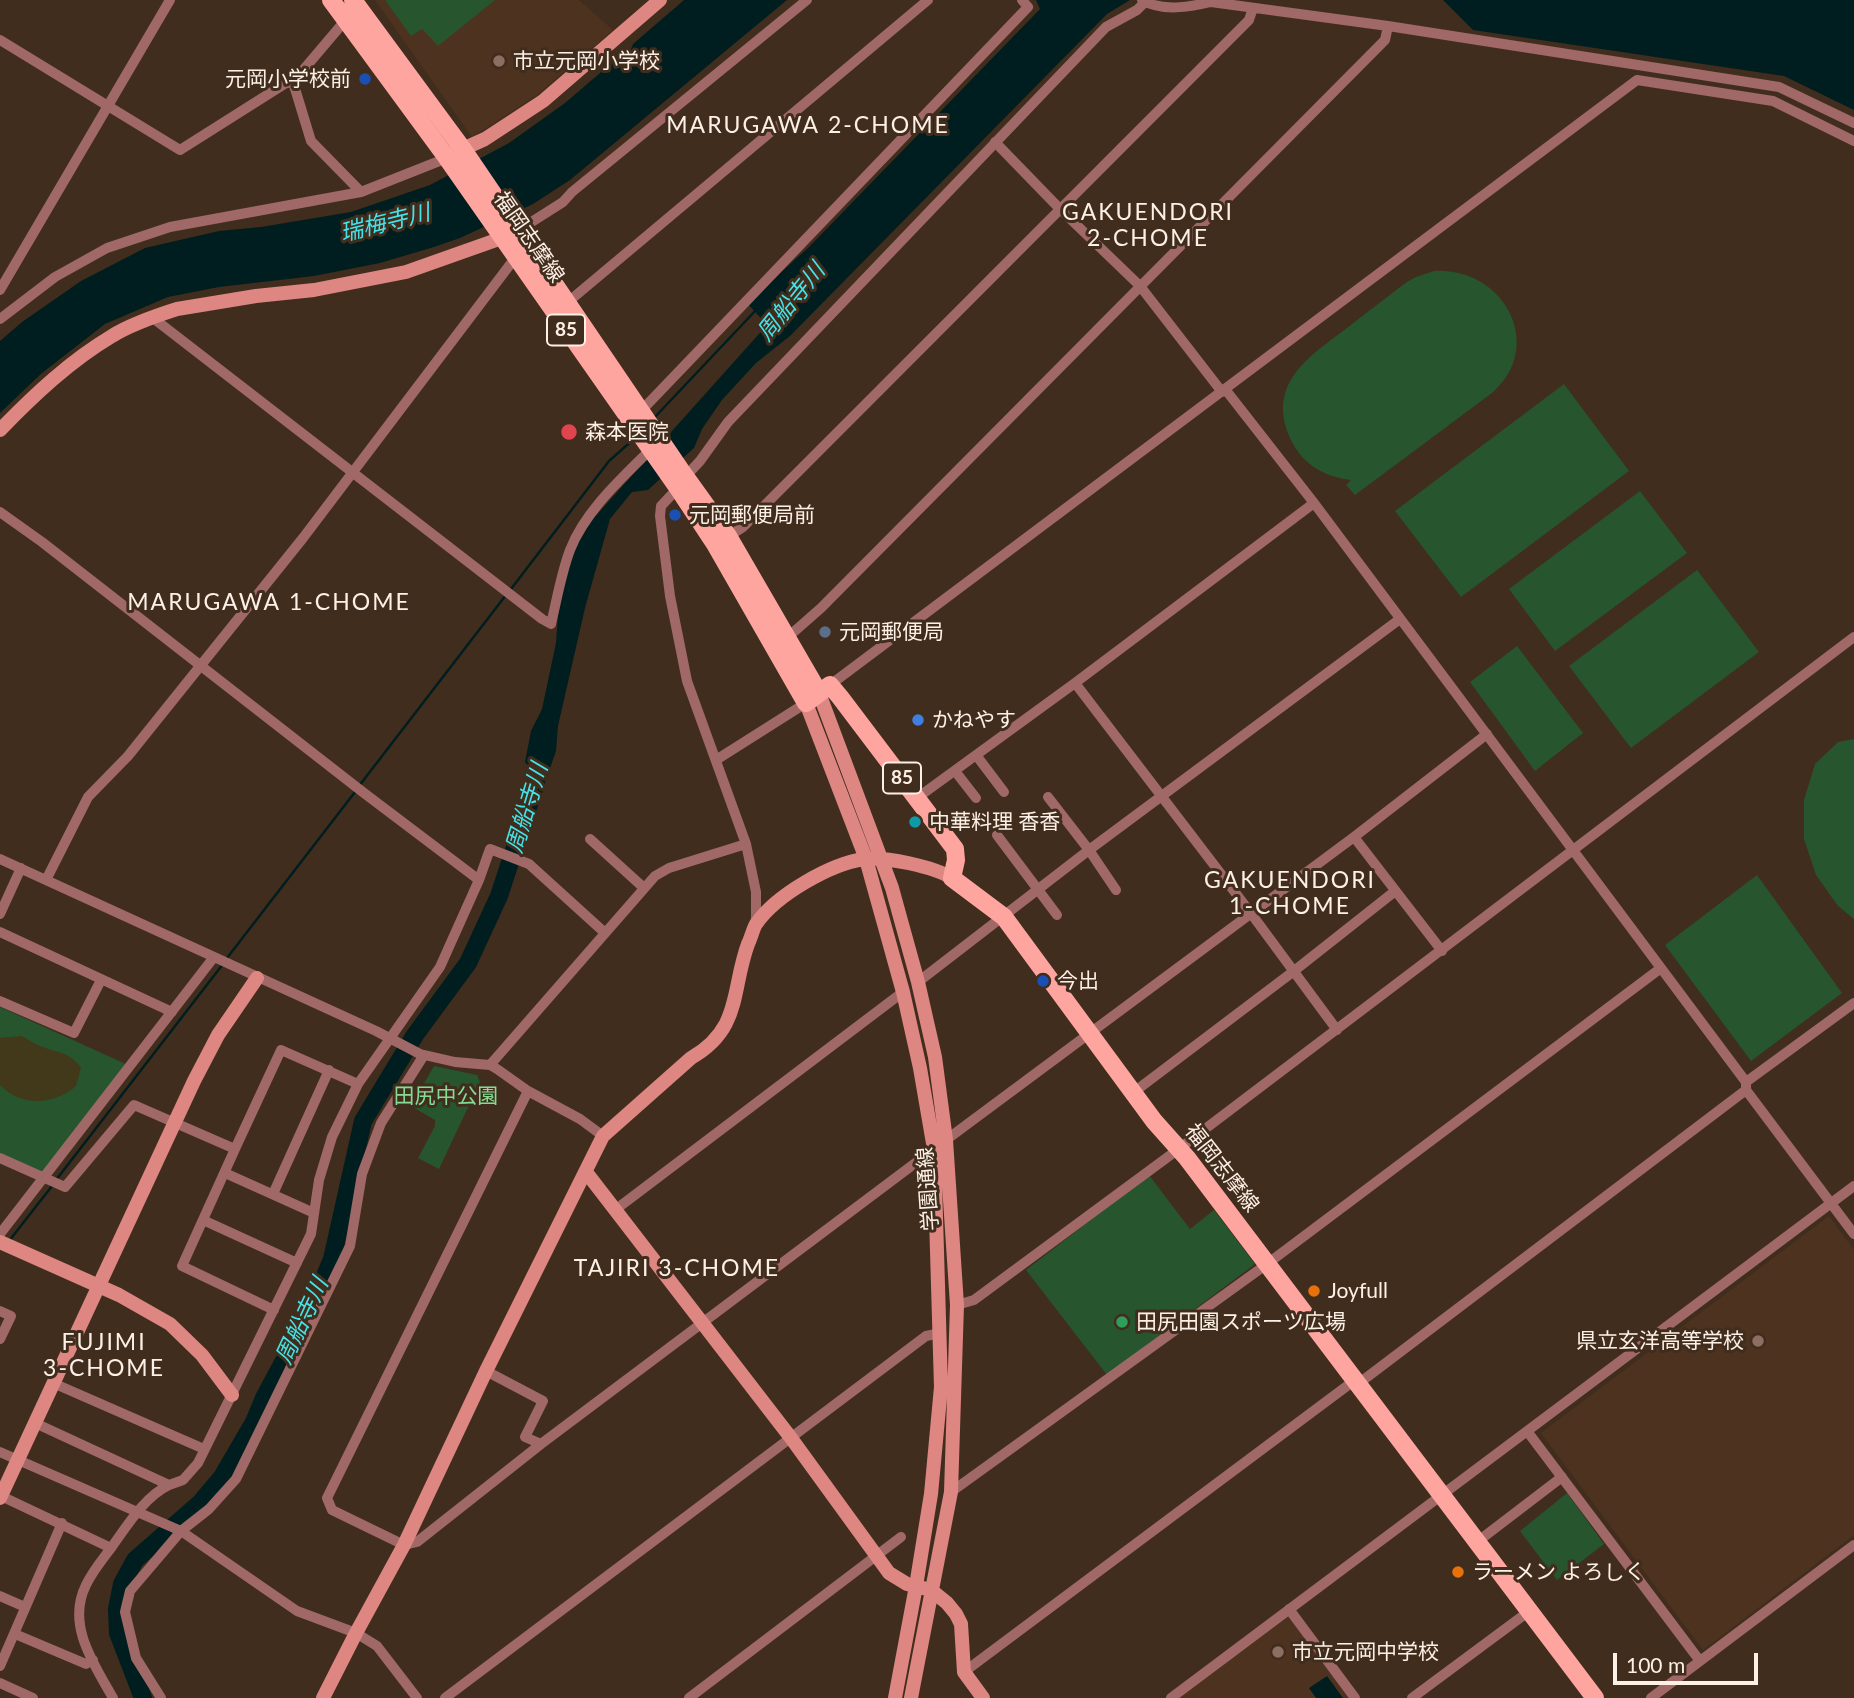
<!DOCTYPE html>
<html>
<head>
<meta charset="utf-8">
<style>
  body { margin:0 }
  #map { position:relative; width:1854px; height:1698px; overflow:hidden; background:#412d1d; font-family:Lato,sans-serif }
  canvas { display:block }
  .scale { position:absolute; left:1613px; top:1653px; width:145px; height:32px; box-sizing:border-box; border:4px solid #fdf0e6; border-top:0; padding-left:9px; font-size:21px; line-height:24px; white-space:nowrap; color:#fdf0e6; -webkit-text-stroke:5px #412d1d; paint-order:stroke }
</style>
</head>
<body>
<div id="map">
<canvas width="1854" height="1698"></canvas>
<div class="scale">100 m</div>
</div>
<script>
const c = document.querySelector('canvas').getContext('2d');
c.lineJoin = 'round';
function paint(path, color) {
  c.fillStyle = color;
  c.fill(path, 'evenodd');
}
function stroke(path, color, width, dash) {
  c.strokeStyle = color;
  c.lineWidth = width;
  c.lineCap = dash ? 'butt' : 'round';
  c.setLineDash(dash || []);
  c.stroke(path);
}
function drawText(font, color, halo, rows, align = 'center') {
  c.font = font + ' Lato,"Noto Sans JP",sans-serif';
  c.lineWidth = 6;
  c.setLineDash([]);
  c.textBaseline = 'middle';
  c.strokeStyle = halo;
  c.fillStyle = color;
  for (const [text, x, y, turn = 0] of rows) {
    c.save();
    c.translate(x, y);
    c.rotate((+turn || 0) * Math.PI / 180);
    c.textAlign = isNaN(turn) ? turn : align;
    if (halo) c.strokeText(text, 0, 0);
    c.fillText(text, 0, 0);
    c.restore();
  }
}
paint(new Path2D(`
  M375,0h204l34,30 -76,65 -65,42z
  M1829,1216l25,34v285l-151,115 -162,-217z
  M1288,1614l64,84h-174z`), '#4d331f');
paint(new Path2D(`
  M385,0h110l-57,46 -16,-17 -11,7z
  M1434,271c71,-4 112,76 58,122l-137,102 -9,-10 5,-5c-26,-3 -48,-15 -60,-40 -26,-55 17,-83 56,-112 20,-16 40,-31 60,-46l9,-5z
  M1564,384l65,87 -168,126 -66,-86z
  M1640,491l47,62 -132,98 -46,-62z
  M1697,570l62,82 -128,96 -62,-82z
  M1517,646l66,87 -48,38 -65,-89z
  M1854,739v180l-16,-13 -22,-31 -12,-36v-39l11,-36 23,-22z
  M1757,875l85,118 -91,68 -86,-116z
  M0,1007l128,58 -83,110 -45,-21z
  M434,1066l43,9 3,7 -41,87 -21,-11 17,-32v-6l-24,-14z
  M1149,1175l41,54 24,-19 41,54 -148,111 -81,-105z
  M1567,1493l37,51 -47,36 -37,-49z`), '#26552e');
paint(new Path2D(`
  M21,1036c6,2 10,6 15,8 17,9 33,6 45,24l-5,18c-22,19 -55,21 -76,-1v-47z`), '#413919');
paint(new Path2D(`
  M684,0h103l-217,180 -37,24 -73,34 -26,9 -54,16 -66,13 -95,11 -51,10 -63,27 -63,49 -42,40v-72l22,-19 59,-41 64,-33 74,-17 42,-4 90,-15 79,-27 79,-42 56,-40 35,-30 9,-12h11l10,-9 3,-8z
  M1036,0h94l-23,14 -317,322 -34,27 -34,37 -20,29 -8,19 -46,42 -16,2 -22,27 -25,89 -27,118 -2,25 -8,23 -16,31 -10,1 7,-22v-17l-4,-5 6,-31 11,-22 14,-66 2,-28 7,-35 10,-33 18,-28 174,-194 -20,-22 62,-56 231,-238z
  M1443,0h411v110l-70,-34 -311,-46z
  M1327,1676l16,22h-27l-7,-10z`), '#001e1f');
stroke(new Path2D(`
  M654,418l103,-109
  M511,589l98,-128 26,-23
  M359,786l147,-191
  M227,958l128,-166
  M56,1180l167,-216
  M9,1241l43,-55`), '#001e1f', 2.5);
stroke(new Path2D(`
  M143,1698l-25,-65 -1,-24 5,-25 13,-24 65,-57 22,-26 32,-55 10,-24 47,-88 21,-51 31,-138 52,-86 53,-72 31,-67 37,-113`), '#001e1f', 18);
stroke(new Path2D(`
  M1142,0c20,12 48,7 69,2l177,24 391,61 75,36
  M0,40l180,110 106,-67 7,-1 56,-66
  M293,82l18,59 50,51
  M995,142l64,66 81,78 82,106
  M519,230l44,-28 9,-10 235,-192
  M0,290l170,-290
  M564,303l4,-1 360,-302
  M153,318l389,301 9,5c6,-25 10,-50 19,-74 15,-39 52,-72 81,-101
  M0,319l55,-42 52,-29 63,-21 191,-35 86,-34
  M1225,389l89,114 432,579v8l108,144
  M641,411l387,-404 -6,-7
  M685,477l15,-16 28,-39 378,-395 31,-17 8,-8
  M678,488l-17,18 -1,10 10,80 17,85 59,163 10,48v32
  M0,512l42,30 322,251 115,87
  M726,538l17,-11 506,-507 4,-12
  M788,637l33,-29 564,-568 3,-14
  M1075,683l175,229 87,118
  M830,685l807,-605 136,21 81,40
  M976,755l28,37
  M716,760l90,-57
  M955,771l21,27
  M1048,797l41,53 27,40
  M917,798l158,-115 239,-180
  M997,835l60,80
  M1354,837l88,114
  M590,839l54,49
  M0,859l376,172 44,23 35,8 35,3 7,4 31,22 52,28 23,17
  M46,880l42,-83 40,-41 175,-218 212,-280
  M0,914l21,-46
  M0,932l172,80
  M918,982l171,-132 311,-231
  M0,1001l74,32 27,-53
  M490,1065l165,-189 14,-8 77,-24
  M1746,1082l108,-79
  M528,1091l-201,407 5,12 72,35 13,-3 124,-98 393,-295
  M1134,1092l160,-121 100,-79
  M946,1140l408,-303 133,-103
  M235,1149l46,-99 77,34
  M0,1158l65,29 69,-82 101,44 -53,117 92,44
  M225,1173l89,40
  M273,1194l56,-124
  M615,1210l288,-218
  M203,1220l94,43
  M0,1234l214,-277
  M957,1305l17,-5 206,-152 674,-511
  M0,1311l11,5 -11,23
  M486,1371l57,30 -18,36 16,7
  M53,1383l151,66
  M1358,1384l388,-294
  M35,1423l134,62c-25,12 -42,41 -58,63
  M1527,1431l173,230
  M0,1452l181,79 116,80 59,22 21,13 40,52
  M169,1485l14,-5 15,-17 113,-229 8,-54 13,-43 26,-53 82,-117 39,-87 11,-31 39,15 75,68
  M951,1492l316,-228 394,-296
  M1,1496l110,52c-9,12 -19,24 -25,37 -20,40 8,79 27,113
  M1477,1542l85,-65
  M0,1596l25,11
  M1289,1609l66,89
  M15,1634l71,30 7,-4
  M0,1666l62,-143
  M964,1672l391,-292
  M0,1683l33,15
  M161,1698l-25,-40 -11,-46 5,-21 51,-60 28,-22 27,-30 114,-233 12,-72 19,-51 43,-68
  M445,1698l481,-362 15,-3
  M689,1698l212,-161
  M1171,1698l683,-512
  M1412,1698l116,-86
  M1651,1698l203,-153`), '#a06866', 10);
stroke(new Path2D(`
  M454,153l31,-14 58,-38 117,-101
  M0,430c34,-35 70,-69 112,-94 19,-12 43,-20 65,-27l79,-13 58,-6 92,-18 96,-34
  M819,693l73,195 26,94 17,75 11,83 11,165 -6,187 -40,206
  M806,703l60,156 37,133 17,76 14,81 7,238 -10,107 -15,92 -21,112
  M586,1172l205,266 98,135 18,11 24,6 16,13 9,11 5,10 3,48 19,26
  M0,1242l119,53 51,29 32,31 30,40
  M0,1498l194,-417 24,-46 39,-57
  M323,1698l33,-65 48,-88 82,-174 117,-235 88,-78c51,-29 40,-68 57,-114 3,-6 5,-15 8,-20 20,-29 74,-60 108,-65 21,-3 70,8 88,19`), '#dd8682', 14);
stroke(new Path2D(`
  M331,0l116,158 231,330 37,56 91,159 24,-18 10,12 115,152 1,11 -4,18 52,39 150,204 33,37 408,540
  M353,0l109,148 220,324 46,64 91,157`), '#ffa5a0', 18);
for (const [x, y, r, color] of [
  [499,61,7,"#8d6e63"],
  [365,79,7,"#1a4fb4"],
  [569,432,9,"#e0444e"],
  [675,515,7,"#1a4fb4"],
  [825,632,7,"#5c6f8a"],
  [918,720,7,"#3f7fe0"],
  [915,822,7,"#0f9aa8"],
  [1043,981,7,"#1a4fb4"],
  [1314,1291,7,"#e8710a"],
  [1122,1322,7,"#2e9e5b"],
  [1758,1341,7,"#8d6e63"],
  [1458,1572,7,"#e8710a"],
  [1278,1652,7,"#8d6e63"]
]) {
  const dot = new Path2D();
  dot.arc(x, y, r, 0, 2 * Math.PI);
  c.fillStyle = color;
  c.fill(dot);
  stroke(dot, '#412d1d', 2.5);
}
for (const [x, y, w] of [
  [566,330,38],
  [902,778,38]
]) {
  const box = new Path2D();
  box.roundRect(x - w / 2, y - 15.5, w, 31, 5);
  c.fillStyle = '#412d1d';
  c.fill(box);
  stroke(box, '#fdf0e6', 2);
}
drawText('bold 19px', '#fdf0e6', null, [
  ["85",566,330],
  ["85",902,778]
]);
drawText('21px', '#fdf0e6', '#412d1d', [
  ["市立元岡小学校",513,61],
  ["元岡小学校前",351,79,"right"],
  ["森本医院",585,432],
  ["元岡郵便局前",689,515],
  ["元岡郵便局",839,632],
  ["かねやす",932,720],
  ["中華料理 香香",929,822],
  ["今出",1057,981],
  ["Joyfull",1328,1291],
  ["田尻田園スポーツ広場",1136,1322],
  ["県立玄洋高等学校",1744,1341,"right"],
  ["ラーメン よろしく",1472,1572],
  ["市立元岡中学校",1292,1652]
], 'left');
drawText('21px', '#fdf0e6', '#412d1d', [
  ["福岡志摩線",529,237,55],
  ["福岡志摩線",1222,1168,52],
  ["学園通線",928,1189,-94]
]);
drawText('21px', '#86da92', '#412d1d', [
  ["田尻中公園",446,1096]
]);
c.letterSpacing = '2px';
drawText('23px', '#fdf0e6', '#412d1d', [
  ["MARUGAWA 2-CHOME",808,126],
  ["GAKUENDORI",1148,213],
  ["2-CHOME",1148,239],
  ["MARUGAWA 1-CHOME",269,603],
  ["GAKUENDORI",1290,881],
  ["1-CHOME",1290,907],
  ["TAJIRI 3-CHOME",677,1269],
  ["FUJIMI",104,1343],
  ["3-CHOME",104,1369]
]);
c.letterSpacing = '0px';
drawText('italic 23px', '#42e4ea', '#412d1d', [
  ["瑞梅寺川",385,223,-14],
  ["周船寺川",791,302,-51],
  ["周船寺川",527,808,-73],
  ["周船寺川",302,1321,-65]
]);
</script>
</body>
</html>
